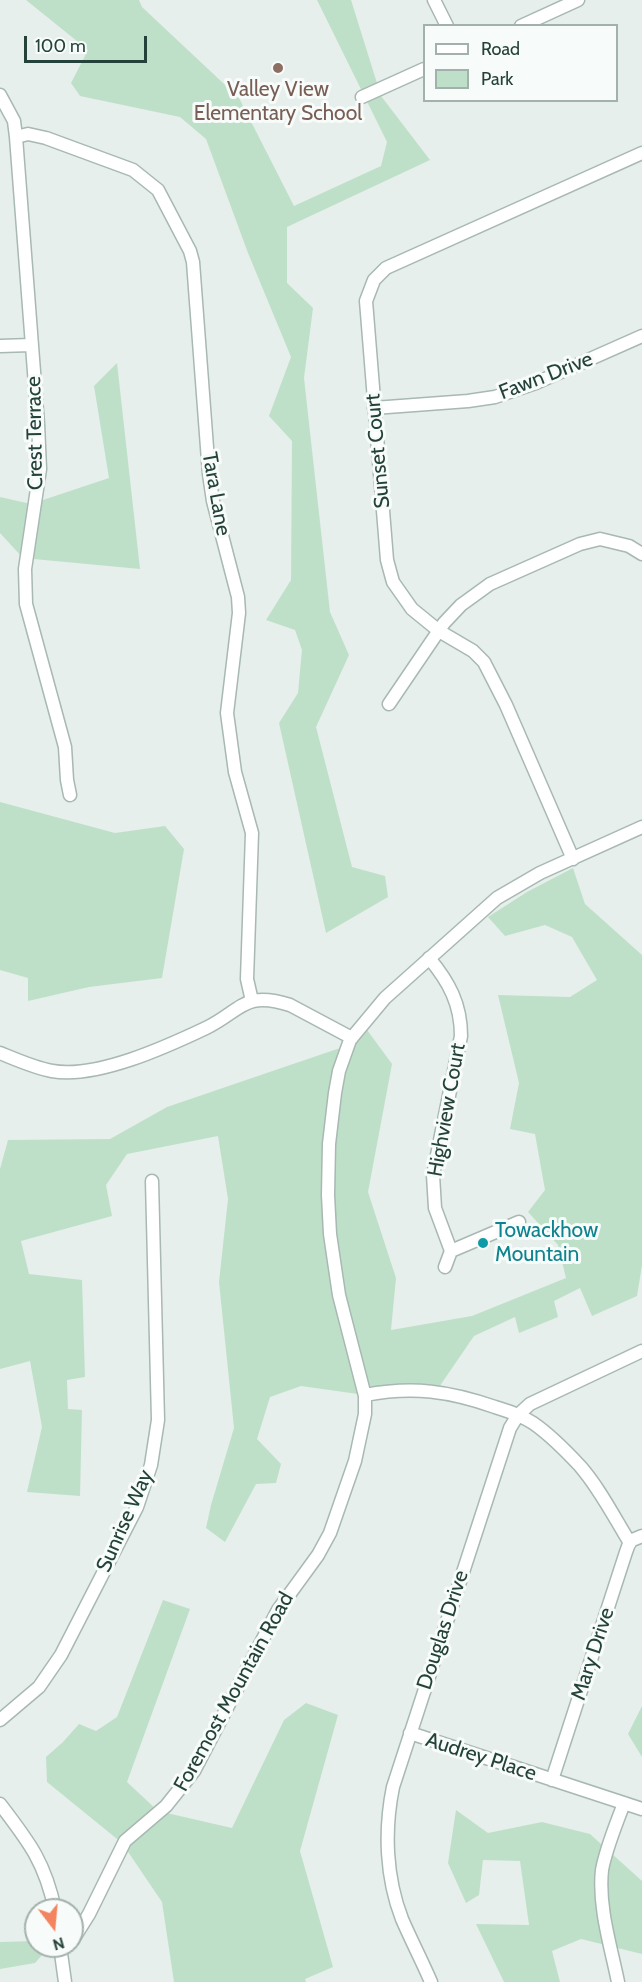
<!DOCTYPE html>
<html>
<head>
<meta charset="utf-8">
<style>
  body { margin:0 }
  #map { position:relative; width:642px; height:1982px; overflow:hidden; background:#e6efeb; font-family:Cabin,sans-serif }
  canvas { display:block }
  .legend { position:absolute; left:423px; top:24px; width:195px; height:78px; box-sizing:border-box; background:#f7fbf9; border:2px solid #a3b1ad; margin:0; padding:8px 10px; list-style:none; font-size:18px; color:#24423a }
  .legend li { display:flex; align-items:center; gap:12px; height:30px }
  .legend b { width:30px; border:2px solid #a3b1ad }
  .north { position:absolute; left:24px; top:1898px; width:60px; height:60px; box-sizing:border-box; background:#f7fbf9; border:2px solid #a3b1ad; border-radius:50%; rotate:164deg; font-size:16px; font-weight:700; line-height:24px; text-align:center; color:#24423a }
  .north::after { content:''; display:block; margin:auto; width:21px; height:27px; background:#f4845f; clip-path:polygon(50% 0,100% 100%,50% 72%,0 100%) }
  .scale { position:absolute; left:24px; top:36px; width:123px; height:27px; box-sizing:border-box; border:3px solid #24423a; border-top:0; padding-left:8px; font-size:18px; line-height:21px; white-space:nowrap; color:#24423a; -webkit-text-stroke:4px #f7fbf9; paint-order:stroke }
</style>
</head>
<body>
<div id="map">
<canvas width="642" height="1982"></canvas>
<ul class="legend">
<li><b style="height:8px;background:#fff"></b>Road</li>
<li><b style="height:16px;background:#bfe0c8"></b>Park</li>
</ul>
<div class="north">N</div>
<div class="scale">100 m</div>
</div>
<script>
const c = document.querySelector('canvas').getContext('2d');
c.lineJoin = 'round';
function paint(path, color) {
  c.fillStyle = color;
  c.fill(path, 'evenodd');
}
function stroke(path, color, width, dash) {
  c.strokeStyle = color;
  c.lineWidth = width;
  c.lineCap = dash ? 'butt' : 'round';
  c.setLineDash(dash || []);
  c.stroke(path);
}
function drawText(font, color, halo, rows, align = 'center') {
  c.font = font + ' Cabin,sans-serif';
  c.lineWidth = 6;
  c.setLineDash([]);
  c.textBaseline = 'middle';
  c.strokeStyle = halo;
  c.fillStyle = color;
  for (const [text, x, y, turn = 0] of rows) {
    c.save();
    c.translate(x, y);
    c.rotate((+turn || 0) * Math.PI / 180);
    c.textAlign = isNaN(turn) ? turn : align;
    if (halo) c.strokeText(text, 0, 0);
    c.fillText(text, 0, 0);
    c.restore();
  }
}
paint(new Path2D(`
  M26,0h113l3,7 97,91 55,108 87,-40 6,-24 -70,-142h34l30,96 49,64 -143,67v56l26,25 -9,70 26,234 19,43 -33,72 36,140 33,9 3,21 -62,36 -47,-210 19,-30 4,-43 -7,-20 -29,-10 25,-40 1,-139 -23,-25 22,-59 -43,-104 -42,-114 -26,-22 -100,-21 -9,-13 17,-33z
  M117,363l23,206 -117,-11 -23,-25v-36l31,7 78,-26 -15,-92z
  M0,802l115,31 50,-7 19,23 -22,129 -73,9 -61,14v-23l-28,-8z
  M573,868l12,36 57,51v310l-5,31 -45,20 -12,-28 -26,13 4,16 -39,16 -4,-16 -41,19 -39,57 -70,2 -64,-9 -31,11 -13,42 24,25 -5,19 -20,1 -31,58 -19,-14 5,-23 23,-77 -15,-146 9,-83 -10,-63 -91,18 -21,31 6,31 -91,25 8,33 53,6 3,97 -18,3 1,29 14,1 -2,86 -53,-4 15,-65 -12,-66 -30,8v-200l8,-29 102,-1 57,-32 176,-60 19,-24 30,41 -24,128 28,86 -5,52 81,-14 94,-38 -8,-33 -30,-33 17,-22 -10,-56 -25,-5 9,-46 -21,-88 72,2 27,-17 -25,-43 -27,-12 -40,11 -17,-19 39,-25z
  M163,1600l27,9 -63,173 31,29 74,17 52,-108 22,-17 32,12 -38,136 33,116 -28,12 1,3h-132l-12,-80 -40,-59 -75,-61 -1,-25 17,-15 16,-18 17,7 21,-14z
  M642,1706v51l-14,-23z
  M456,1810l32,23 54,-11 48,12 52,47v73l-61,-15 -29,12 8,31h-56l-28,-58 53,1 -9,-64 -37,-1 -4,35 -13,8 -18,-40z
  M36,1941v5h14l-15,17 -35,6v-27z`), '#bfe0c8');
const minor = new Path2D(`
  M434,0l13,26
  M521,26l57,-26
  M0,95l14,26 2,16 22,287 2,45 -15,100 1,35 39,143 2,33 3,15
  M362,97l62,-28
  M16,137l12,-3 18,4 87,32 25,20 32,61 3,11 16,212 4,27 25,96 1,16 -12,100 8,59 17,61 -5,146 5,22
  M0,346l31,-1
  M374,408l94,-7 27,-4 41,-14 106,-47
  M389,704l55,-81 17,-18 29,-21 90,-40 20,-5 29,7 13,8
  M573,859l-67,-154 -22,-43 -11,-11 -34,-20 -27,-22 -19,-27 -6,-22 -21,-259 8,-21 12,-12 256,-115
  M429,958c20,24 32,46 32,78l-28,139 2,33 16,43 -6,16
  M0,1053c17,7 35,15 52,18 44,8 114,-24 154,-43 35,-17 38,-38 84,-23l62,33
  M451,1251l68,-29
  M365,1395c48,-9 84,-4 130,12 13,4 26,8 38,16 16,11 33,28 47,43 20,23 34,51 50,77
  M0,1720l39,-33 22,-32 76,-148 14,-42 7,-45 -6,-239
  M410,1733l232,76
  M552,1780l74,-228 4,-11 12,-5
  M0,1804c29,38 45,58 55,106
  M72,1941l17,-27 36,-73 41,-35 28,-35 84,-161 40,-55 12,-22 25,-72 10,-47v-18l-26,-101 -9,-61 -2,-39 1,-51 6,-51 4,-22 11,-31 35,-42 112,-100 43,-25 102,-46
  M60,1946l5,36
  M431,1982c-9,-21 -20,-42 -29,-63 -16,-41 -18,-88 -9,-132l117,-359 8,-13 12,-11 112,-53
  M618,1982c-7,-35 -20,-75 -16,-112 4,-22 14,-45 22,-67`);
stroke(minor, '#a8b8b2', 15);
stroke(minor, '#fff', 12);
for (const [x, y, r, color] of [
  [278,68,6,"#8d6e63"],
  [483,1243,6,"#0f9aa8"]
]) {
  const dot = new Path2D();
  dot.arc(x, y, r, 0, 2 * Math.PI);
  c.fillStyle = color;
  c.fill(dot);
  stroke(dot, '#f7fbf9', 2);
}
drawText('21px', '#785e54', '#f7fbf9', [
  ["Valley View",278,90],
  ["Elementary School",278,114]
]);
drawText('21px', '#24423a', '#f7fbf9', [
  ["Fawn Drive",546,376,-21],
  ["Crest Terrace",35,433,-91],
  ["Sunset Court",378,451,-95],
  ["Tara Lane",216,494,80],
  ["Highview Court",447,1110,-80],
  ["Sunrise Way",125,1521,-66],
  ["Douglas Drive",443,1630,-72],
  ["Mary Drive",593,1654,-72],
  ["Foremost Mountain Road",234,1692,-61],
  ["Audrey Place",481,1757,18]
]);
drawText('21px', '#0d838f', '#f7fbf9', [
  ["Towackhow",495,1231],
  ["Mountain",495,1255]
], 'left');
</script>
</body>
</html>
